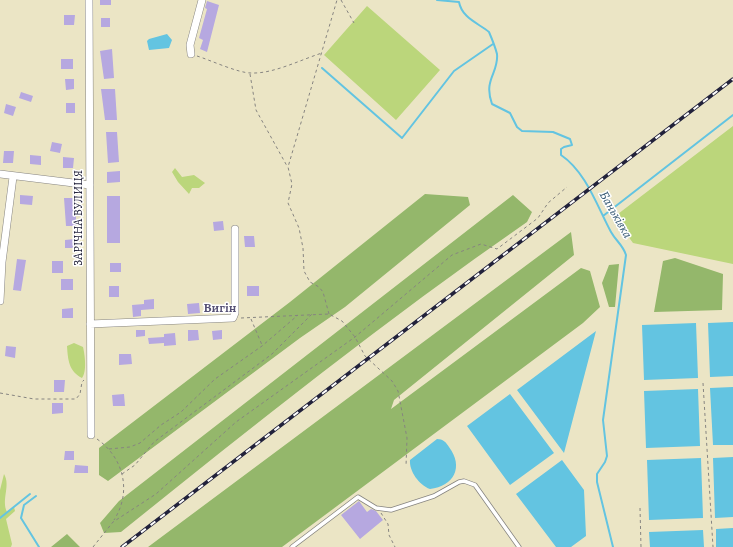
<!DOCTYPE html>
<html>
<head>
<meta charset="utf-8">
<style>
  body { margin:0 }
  canvas { display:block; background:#ebe5c5 }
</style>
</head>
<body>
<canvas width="733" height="547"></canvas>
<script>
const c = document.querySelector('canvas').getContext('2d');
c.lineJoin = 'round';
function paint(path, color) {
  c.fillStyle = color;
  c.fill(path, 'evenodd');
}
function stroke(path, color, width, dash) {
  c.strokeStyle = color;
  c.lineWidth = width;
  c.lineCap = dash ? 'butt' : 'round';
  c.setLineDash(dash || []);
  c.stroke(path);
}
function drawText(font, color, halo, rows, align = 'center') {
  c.font = font + ' Alegreya,serif';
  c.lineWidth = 3;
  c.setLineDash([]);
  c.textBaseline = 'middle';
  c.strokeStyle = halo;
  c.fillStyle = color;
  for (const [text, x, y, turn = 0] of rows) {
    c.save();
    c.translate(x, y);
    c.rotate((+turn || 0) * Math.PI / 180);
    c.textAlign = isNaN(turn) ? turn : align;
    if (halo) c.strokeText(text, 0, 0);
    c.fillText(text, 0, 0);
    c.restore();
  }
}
paint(new Path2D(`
  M367,6l73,64 -44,50 -72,-65z
  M733,126v138l-100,-21 -19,-26z
  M175,168l7,9 12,-2 11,8 -6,5h-7l-3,6 -11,-12 -6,-10z
  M74,343l9,4c2,8 4,25 -1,31 -13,-7 -14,-17 -15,-32z
  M4,474c7,12 -3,25 3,38l7,-5 1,4 -9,8 6,25 -1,3h-11v-57z`), '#bbd67b');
paint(new Path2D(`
  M425,194l43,3 2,8 -125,102 -45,31 -192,143 -9,-6v-27l191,-146z
  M513,195l19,17 -5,10c-140,97 -273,203 -406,310l-17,1 -4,-10 19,-22z
  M571,232l3,23 -180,145 -3,9 190,-141 9,3 10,36 -17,16 -301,224h-134z
  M675,258l48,16 -1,36 -68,2 9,-51z
  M619,264l-4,43h-6l-7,-24 7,-18z
  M67,534l13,13h-29z`), '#94b76b');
paint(new Path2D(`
  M167,34l5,6 -3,8 -20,2 -2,-9 2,-2z
  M733,322v54l-23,1 -2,-54z
  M696,323l2,55 -54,2 -2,-55z
  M596,331l-32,122 -47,-63z
  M733,387v58h-20l-3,-57z
  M698,389l2,57 -54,2 -2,-57z
  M510,394l44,59 -44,32 -43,-59z
  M437,439c6,0 9,3 12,8 15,20 5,39 -19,42 -11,-4 -21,-18 -20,-29z
  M733,457v60l-18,1 -2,-60z
  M701,458l2,60 -54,2 -2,-60z
  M562,460l22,30 2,46 -15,11h-15l-40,-53z
  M733,528v19h-17v-18z
  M703,530l1,17h-54l-1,-15z`), '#63c4e1');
stroke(new Path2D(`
  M437,0l22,2c3,16 19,21 30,30 3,7 6,14 8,22 2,19 -14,25 -5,50l18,9 7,14 5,4 31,1 17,7 2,6 -8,2 -3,2v6c25,17 36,51 50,77 5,9 12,13 15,23l-23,165 4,36 -2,6 -8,12v8l16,65
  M322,68l80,70 52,-67 39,-27
  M603,216l130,-101
  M36,496l-12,9 -3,13 18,29
  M0,518l30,-24`), '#63c4e1', 2);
paint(new Path2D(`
  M100,0h11v5h-11z
  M207,1l12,4 -12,47 -7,-3 3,-9 -4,-2 8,-29 -2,-1z
  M64,15h11l-1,10h-10z
  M101,18h9v9h-9z
  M112,49l2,29 -10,1 -4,-28z
  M61,59h12v10h-12z
  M65,79h9v10l-8,1z
  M101,89h14l2,31h-12z
  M21,92l12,4 -2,6 -12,-4z
  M66,103h9v10h-9z
  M6,104l10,3 -3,9 -9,-3z
  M106,132h11l2,30 -11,1z
  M52,142l10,2 -2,9 -10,-2z
  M4,151h10l-1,12h-10z
  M30,155l11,1v9l-11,-1z
  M63,157l11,1 -1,10h-10z
  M120,171v11l-13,1v-11z
  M20,195l13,1 -1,9 -12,-1z
  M107,196h13v47h-13z
  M64,198h12v28h-10z
  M223,221l1,9 -10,1 -1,-9z
  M244,236h10l1,11h-10z
  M75,239l1,9h-11v-8z
  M17,259l9,1 -5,31 -8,-1z
  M52,261h11v12h-11z
  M110,263h11v9h-11z
  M61,279h12v11h-12z
  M109,286h10v11h-10z
  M247,286h12v10h-12z
  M154,299v10l-13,1v6l-8,1 -1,-12 12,-1v-4z
  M199,303l1,10 -12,1 -1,-10z
  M73,308v10h-11v-9z
  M136,330h9v6l-9,1z
  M188,330h10l1,10 -11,1z
  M222,330v9l-9,1 -1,-9z
  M175,333l1,12 -12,1v-3l-15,1 -1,-6 16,-1v-3z
  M6,346l10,1 -1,11 -10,-2z
  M119,354h12l1,10 -13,1z
  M54,380h11l-1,12h-10z
  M124,394l1,12h-12l-1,-11z
  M52,403h11v10l-11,1z
  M65,451h9v9h-10z
  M75,465l13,1v7h-14z
  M359,501l8,11 4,-3 5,2 7,9 -23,19 -19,-24z`), '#b6a8e0');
const lane = new Path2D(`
  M292,547l66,-50 18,11 15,2 43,-14 25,-14 5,-1 11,4 44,62`);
const street = new Path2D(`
  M89,0l2,435
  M191,54l-1,-9 12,-45
  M0,174l90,11
  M0,301l2,-39 11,-85
  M90,324l143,-6 2,-5v-84`);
stroke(lane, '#868480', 5);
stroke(street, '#868480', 8);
stroke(new Path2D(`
  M341,0l13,23
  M197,56c13,4 41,17 54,17 22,1 49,-13 71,-20
  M250,74l6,36 31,56
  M329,314l-6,-22 -4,-5 -9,-5 -6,-11 -1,-23 -4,-20 -11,-25 4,-19 -4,-17 49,-167
  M241,318l88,-4 13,7 13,16 10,19 27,25 6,10 9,47 -1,28
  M251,319l11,26
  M703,383l10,164
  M0,393l34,6h42l4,-5 2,-12 2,-2
  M97,439c27,19 35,53 17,81
  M109,449l21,-2 10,-4 21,-18 20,-13 34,-33 47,-33 36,-31
  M122,474l13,-9 19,-23 118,-88 40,-40
  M640,508l1,39
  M381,513l7,11 1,11 6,12
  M93,547l20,-25 43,-28 80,-72 119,-85 97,-82 29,-11 16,5 41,-31 10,-15 19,-16`), '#868480', 1, [3, 3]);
stroke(lane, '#fff', 3.5);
stroke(street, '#fff', 7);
const rail = new Path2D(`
  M122,547l611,-468`);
stroke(rail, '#22223b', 3.5);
stroke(rail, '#fff', 2, [6]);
drawText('12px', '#22223b', '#fff', [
  ["ЗАРІЧНА ВУЛИЦЯ",79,218,-90]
]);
drawText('italic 13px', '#395b75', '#fff', [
  ["Баньківка",615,215,60]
]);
drawText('bold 13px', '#565175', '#fff', [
  ["Вигін",220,309]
]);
</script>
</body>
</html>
